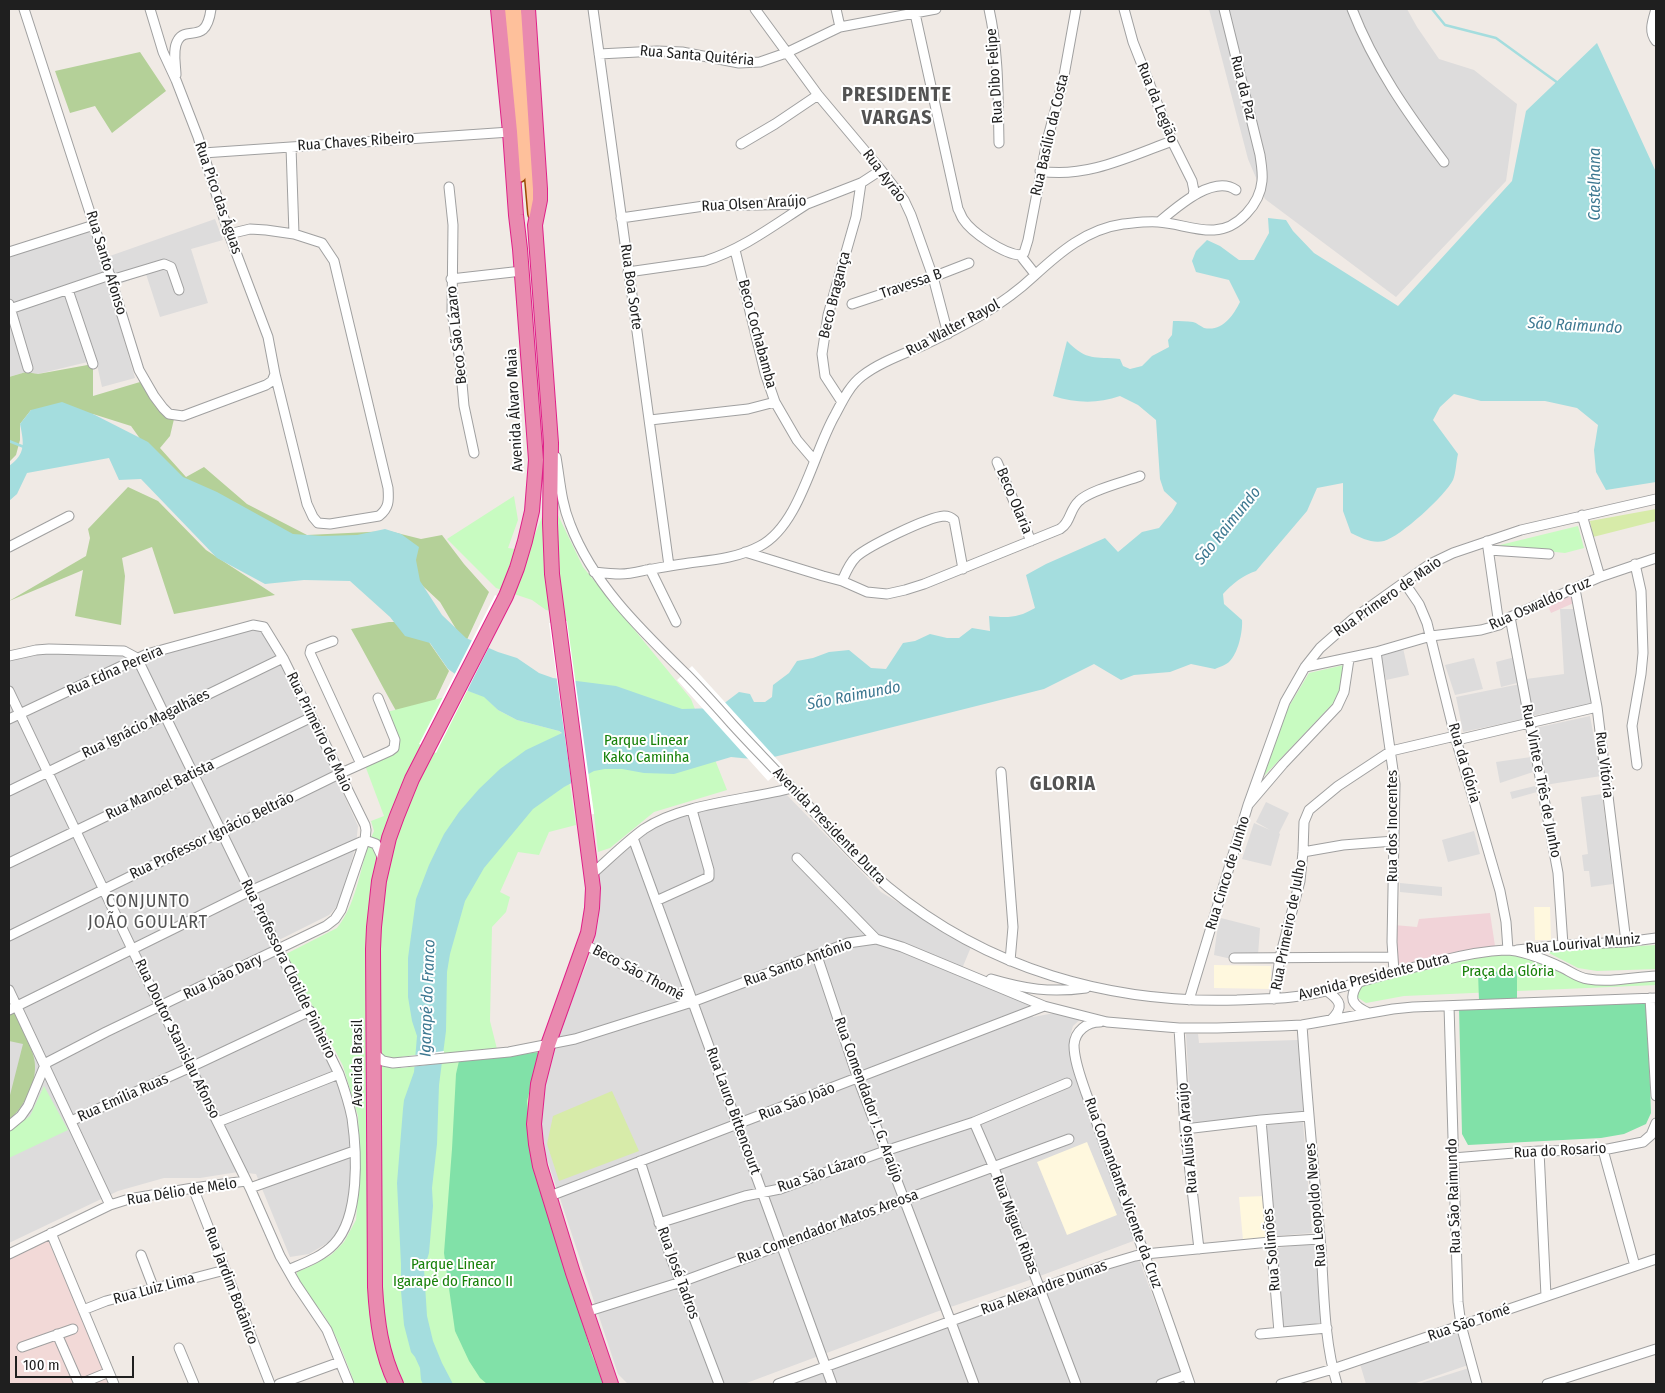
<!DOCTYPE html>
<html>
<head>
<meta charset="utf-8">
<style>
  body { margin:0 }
  #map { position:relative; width:1665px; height:1393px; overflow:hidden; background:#f0eae5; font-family:"Fira Sans Condensed",sans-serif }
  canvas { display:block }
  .frame { position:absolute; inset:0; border:10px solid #1f1f1f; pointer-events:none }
  .scale { position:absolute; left:15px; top:1356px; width:119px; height:22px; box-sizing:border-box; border:2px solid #1f1f1f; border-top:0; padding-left:6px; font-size:15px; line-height:18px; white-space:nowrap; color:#1f1f1f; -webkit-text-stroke:4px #fff; paint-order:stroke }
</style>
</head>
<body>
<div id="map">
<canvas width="1665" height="1393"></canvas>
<div class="frame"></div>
<div class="scale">100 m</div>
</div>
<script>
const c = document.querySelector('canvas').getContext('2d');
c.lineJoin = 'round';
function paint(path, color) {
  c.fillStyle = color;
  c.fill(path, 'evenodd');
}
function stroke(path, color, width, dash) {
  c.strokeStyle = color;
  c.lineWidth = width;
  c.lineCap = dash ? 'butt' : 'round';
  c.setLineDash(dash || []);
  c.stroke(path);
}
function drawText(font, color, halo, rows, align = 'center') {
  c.font = font + ' "Fira Sans Condensed",sans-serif';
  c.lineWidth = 4;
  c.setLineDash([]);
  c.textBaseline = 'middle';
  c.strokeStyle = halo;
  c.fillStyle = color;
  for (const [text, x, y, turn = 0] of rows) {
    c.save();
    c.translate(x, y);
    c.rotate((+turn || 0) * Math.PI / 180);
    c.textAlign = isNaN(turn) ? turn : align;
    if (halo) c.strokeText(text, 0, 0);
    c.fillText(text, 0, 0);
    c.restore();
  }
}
paint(new Path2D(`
  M1209,9h198l10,18 22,32 35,11 43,34 -11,77 -110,116 -131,-98 -17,-40z
  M215,219l8,21 -32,9 17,54 -48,14 -14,-43 -29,11 -10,-28z
  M91,227l44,151 -33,9 -6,-27 -58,14 -12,-2 -17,5v-127z
  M1560,609h17l16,95 -62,12 -5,-37 38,-5z
  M253,625l14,7 42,86 49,108 -2,19 -16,58 -11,12 -56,28 59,119 13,41 6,36 -1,61 -8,25 -13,17 -20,12 -19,3 -34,-83 -18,-2 -38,6h-36l-46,13 -109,52v-587l42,-8 96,7z
  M1403,648l6,27 -23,5 -6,-27z
  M1515,657l6,25 -20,5 -5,-25z
  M1474,658l9,31 -28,6 -10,-30z
  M1520,684l4,35 -61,13 -7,-35z
  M1590,716l11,60 -56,9 -10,-57z
  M1531,757l2,15 -33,11 -4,-21z
  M1535,786l2,6 -25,7 -2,-7z
  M784,792l97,100 90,55 -10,24 67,33 5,13 27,-5 24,4 -11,10 -3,10 -1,10 67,194 -112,42 -88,30 -192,72h-116l-10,-10 -75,-227 -3,-29v-22l13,-52 39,-93 7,-33v-45l60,-51 84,-24z
  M1602,794l11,90 -22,3 -2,-16h-5l-2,-16 6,-1 -7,-57z
  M1266,802l23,11 -10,20 1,1 -9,32 -29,-7 12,-36 16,7 -14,-8z
  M1474,831l6,23 -32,8 -6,-22z
  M1400,883l42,4v9l-42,-4z
  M1221,918l39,10 -2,27 -31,3 -13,-3 3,-23z
  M1186,1034h12l1,9 99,-3 8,73 -115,11z
  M1303,1122l9,111 -36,3 -10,-111z
  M1315,1243l6,80 -39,5 -6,-80z
  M1138,1257l48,127h-397z
  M1462,1330l9,34 -58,20h-47l-6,-20z
  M1469,1368l5,16h-56z`), '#dddcdc');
paint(new Path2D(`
  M1572,595l4,7 -25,11 -3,-7z
  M1490,913l5,33 -98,19 -3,-40 23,2 2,-8z`), '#f1d3d8');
paint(new Path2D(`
  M1534,907h16l1,33h-16z
  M1214,965l57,1v23l-57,-1z
  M1087,1142l30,73 -50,20 -30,-73z
  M1266,1196l2,42 -25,2 -4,-43z`), '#fff8de');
paint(new Path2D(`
  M48,1240l34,79 27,65h-100v-125z`), '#f2d9d7');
paint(new Path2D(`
  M1656,509v12l-63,16 -3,-16z
  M612,1091l27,60 -80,30 -12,-37 6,-28z`), '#d7eba9');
paint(new Path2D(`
  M140,52l26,39 -54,42 -17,-27 -25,7 -15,-42z
  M93,364v32l47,-14 34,37 -4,17 -10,12 26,29 18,-10 43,37 60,31 82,-4 32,8 21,-4 22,29 25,28 -24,52 -25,-42 -45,-42 -90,5 -134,-83 -40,-56 -38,-12 -62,-4 -11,14v16l-4,15 -7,7v-85l17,-5 12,2z
  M128,487l30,14 48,49 69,45 -101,19 -22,-67 -30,11 3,18 -4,49 -46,-9 8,-46 -74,31 77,-45 4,-18 -2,-9z
  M389,622h24l11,13 25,36 -34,72c-23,-37 -42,-76 -64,-114z
  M15,1011c5,14 16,33 19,47 5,22 -9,48 -25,62v-21l14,-55 -14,-3v-26z`), '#b4d098');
paint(new Path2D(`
  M514,496l4,24 -10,28 20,3 17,-41 12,3 26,54 108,132 36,91 -73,22 -44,36 -12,4 -4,-38 -29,-201 -19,-3 -14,-10 -36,-12 -49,-49z
  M1578,526l6,22 -19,5 -69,-7z
  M1344,665l-5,32 -75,79 21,-63 24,-40z
  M468,691l16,5 14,14 19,10 42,11 3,3 14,91 -27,7 -10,23 -21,-3 -18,40 10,5 -4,15 -14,15 -2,94 9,36 44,-7c-9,23 -14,44 -15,68l48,177 18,60 12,29h-251c-10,-25 -18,-51 -34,-73 -7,-10 -26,-27 -24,-39l14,-6 20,-11 13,-13 12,-22 3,-37v-41l-1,-26 -15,-50 -57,-112 51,-26c22,-27 23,-67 37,-97l-3,-10 13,-5 -21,-56 33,-16 -13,-31z
  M1656,945v24l-59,2 -19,-3 -33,-17z
  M1511,951l69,30 76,-2v6l-252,11 -38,7 -9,-6 -1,-7 6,-7 60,-16z
  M44,1086l24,44 -59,28v-27l21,-15z`), '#c8fbc1');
paint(new Path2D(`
  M1517,971v28l-38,2 -1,-29z
  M1647,1000l4,113 -5,11 -22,10 -23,4 -133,7 -6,-11 -3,-128z
  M541,1052l-6,18 -8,31 3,47 62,207 12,29h-117l-7,-6 -11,-17 -14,-30 -11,-78 8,-104 4,-75 3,-13z`), '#81e1a8');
paint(new Path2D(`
  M1597,43l59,129v310l-50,8 -10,-18 -2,-22 4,-25 -21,-17 -32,-7h-64l-27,-7 -14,13 -7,13 25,34c-2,8 -2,19 -5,26 -7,15 -53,57 -69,61 -11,3 -23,-3 -33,-8l-8,-22v-28l-26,5 -10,23 -51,60c-13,4 -24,13 -33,23l1,10 18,16c1,11 -4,34 -13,42 -3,3 -10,5 -14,7l-24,-5 -21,8 -36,3 -13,5 -27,-16 -50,25 -282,71 -31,-3 -57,17 -30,-1 -22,-4h-17l-11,2 -30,16 -31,22 -49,59 -19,33 -15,53 -3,18 -1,59 -7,54 -2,59 -5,44 1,18 -4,47 -5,16 3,47 6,25 9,22 11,21h-30l-2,-4 -1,-12 -5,-11 -4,-5 -7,-27 -3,-34v-27l-4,-81 6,-74 1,-9 10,-28 3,-36 -5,-15 -4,-24v-39l8,-59 13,-34 15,-31 15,-22 20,-23 21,-20 26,-19 36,-17 -3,-2 -42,-11 -19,-10 -14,-13 -16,-6 -10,-15 -10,-7 -18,-26 -25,-7 -15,-19 -40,-36 -46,-1 -39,4 -48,-26 -76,-79 -22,1 -10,-22 -82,15 -10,21 -8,7v-35c17,-12 15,-23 11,-42l11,-14 31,-8 31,12 55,28 35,35 34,15 76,42 29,2 35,-1 28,-6 16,5 18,13 -3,13 4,21 22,34 24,23 32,14 19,6 22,15 14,5 63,8 66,23 36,-1 21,-16 11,2 4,8h11l7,-5 1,-12 16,-12 8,-12 16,-3 16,-6 20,-2 22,18 15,1 17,-26 12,-2 15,-7 17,4h12l13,-10 18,3 -1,-15c19,2 29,2 46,-8l-9,-33 20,-11 59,-26 13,14 24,-20 17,-4 13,-16 5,-9 -13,-12 -4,-12 -4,-59 -18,-15 -18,-9c-23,8 -44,7 -67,0l14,-55c21,21 27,15 53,18l3,7 7,3 12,-3 10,-10 17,-9 -1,-7 4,-5 1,-14c7,0 14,0 20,1 4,1 7,4 11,6 18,4 29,-12 36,-26l-11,-22 -33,-8 -4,-11 4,-10 11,-11 13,6 19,14h15l15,-27 -1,-15 18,2 7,11 21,22 84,53 114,-125 14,-70z`), '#a4ddde');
paint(new Path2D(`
  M495,595l16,8 -75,150 -17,-9z
  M567,621l27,193 -18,2 -27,-193z
  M692,666l92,101 -16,14 -91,-101z
  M444,1051l-1,12 -42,5v-11z`), '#fff');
stroke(new Path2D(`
  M1432,9l13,16 51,13 62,45
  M9,441l15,6`), '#a4ddde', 2.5);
const minor = new Path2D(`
  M24,9l70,216 45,145 15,26 9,12 6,6 14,2 83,-31 6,-4 3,-7 -7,-37 -39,-103 -31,-97 -22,-57 -13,-28 -13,-43
  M593,9l76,557
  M755,9l63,86 63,75 23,30 7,15 22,62 15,57
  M836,9l4,18
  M914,9l44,200c2,3 3,7 5,10 9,14 41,35 57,36l4,-2 4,-13 19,-99 16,-60 13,-72
  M989,9c10,45 9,89 10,134
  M1124,9l9,33 39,99 20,40 2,10 -1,4
  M1352,9c22,57 56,105 92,153
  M1656,9c-3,11 -8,22 0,32
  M599,54l58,-3 25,1 57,11 21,-1 26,-9 54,-26 96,-18
  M176,75c0,-9 -4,-26 2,-35 9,-15 28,6 33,-31
  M741,144l34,-20 43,-29
  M291,147l3,87
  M203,153l307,-21
  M1040,171c45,8 91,-15 132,-30
  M449,187l4,38 -1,87 8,49 4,45 10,47
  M621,218l83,-12 103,-2 54,-21 20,-13
  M1159,222c17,-14 54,-48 77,-32
  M229,234l21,-5 16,1 28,4 28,9 12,18 54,227c1,13 1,20 -9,28l-49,8 -12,-1 -5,-6 -6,-13 -32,-130
  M735,250l30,123 10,29 22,38 17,20
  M9,252l85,-27
  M1020,255l15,19
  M628,272l77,-11c38,-12 69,-36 102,-57
  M451,279l71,-8
  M111,280l53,-16 7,3 8,23
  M68,290l25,74
  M9,304l19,64
  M852,304l81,-27 36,-14
  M10,309l100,-34
  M842,402l-17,-26 -3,-22 6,-39 28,-98 5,-34
  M650,420l98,-11 27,-7
  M556,457c4,23 5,45 14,67 23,60 70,105 116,150 16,16 31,33 46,50 20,22 41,43 61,65 31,33 60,68 95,98 99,82 222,117 349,113 18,-1 37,-1 55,-3 34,-4 66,-15 99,-24 18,-5 36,-9 53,-13 20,-5 41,-9 61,-10 17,0 43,11 58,18 8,4 16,10 25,11 22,4 46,-2 68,-3
  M997,462l34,79
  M1582,515l18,62
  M1487,541l12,84
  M9,547l60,-31
  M1489,550l60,4
  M745,552l78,24 19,5 25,11 20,2 18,-4 19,-6 136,-55c11,-7 9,-19 19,-28 11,-11 45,-19 61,-25
  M1635,564l6,27 2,62 -2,21 -9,52 5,39
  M650,569l26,53
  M594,572c9,1 17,2 26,2 9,0 17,-2 26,-4 14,-2 28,-5 43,-7 24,-3 49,-5 71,-17 40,-21 53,-93 75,-131 7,-13 14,-29 27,-39 18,-14 42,-22 62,-31 40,-19 78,-39 110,-69 26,-24 53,-47 89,-52 11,-1 24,-3 35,-2 19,1 37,9 56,8 24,-1 46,-26 48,-49 1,-9 -1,-18 -2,-26l-36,-146
  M842,581c4,-9 7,-17 14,-24 12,-11 72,-40 88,-41 4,0 7,1 10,4l9,49
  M1404,582l15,22 8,19 28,113 45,155 6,31 2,28
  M1575,589l22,118 29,235
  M1510,617l48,256 5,72
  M333,641l-22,8 -1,4 51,111
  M1376,652l19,132 -3,158 2,30
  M9,656l27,-6 13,-1 75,2 13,7 202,416c5,14 10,29 13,44 5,35 8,99 -18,126 -12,13 -30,19 -46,26
  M1305,667l71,-15 55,-16 50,-6 18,-5 11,-8 90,-40 56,-19
  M9,691l123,258 118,239 30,68 16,28 31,46 22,54
  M9,719l138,-65 106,-29 11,2 19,31 82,167 1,5 -1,10 11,4 7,15
  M1457,740l140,-33
  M1001,772l12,155 -3,34
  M9,791l274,-133
  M1248,805l37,-103 20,-35 15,-19 33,-29 77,-55 23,-11 68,-23 135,-31
  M633,838l199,546
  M1303,852l40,-7 51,-4
  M797,858l79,81
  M9,863l303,-146
  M592,874c17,-15 34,-32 52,-45 39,-26 103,-29 148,-41
  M656,901l53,-24v-7l-17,-60
  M9,936l330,-162 51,-23 4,-3 1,-8 -17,-42
  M584,944l108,58
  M1517,950l46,-5 63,-3 30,-4
  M817,956l41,123 93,243 23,62
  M1234,958l159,-1
  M991,979c34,10 59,14 95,9
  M1359,982c-11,16 -8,23 10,31
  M9,990l101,215
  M1327,991c14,10 17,16 4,29
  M1650,998l6,98
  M1274,999l6,-42 20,-76 3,-29 1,-30 5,-12 29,-24 53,-35 64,-15
  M1189,1000l59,-195 35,-41 54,-57 7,-15 5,-33
  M1449,1006l9,296 3,23 16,59
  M9,1010l241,-119 115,-51
  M1100,1022c-13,0 -25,9 -26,23 0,16 7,33 12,48 8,21 15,43 23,64 28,76 55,151 81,227
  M1302,1025c5,74 12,149 19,223 3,45 3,93 16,136
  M1179,1028l6,101 14,120
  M374,1053l9,8 10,2 116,-11 66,-13 117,-37 156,-59 28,-4 26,8 142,59 63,16 72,6h38l64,-2 21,-1 91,-16 20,-2 243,-9
  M1261,1120l18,212
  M71,1121l120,-54 119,-56
  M218,1122l121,-48
  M974,1122l20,46 82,216
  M9,1126l12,-10 7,-10 17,-41 3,-3 58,-30 220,-106 9,-7 6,-9 24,-70
  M1185,1129l76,-9 47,-4
  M1603,1150l32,116
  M1539,1151l7,145
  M1453,1158l86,-7 64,-1 40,-8 8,-7 5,-12
  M640,1161l30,94 49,129
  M193,1188l77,196
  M250,1188l104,-37
  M550,1196l494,-190
  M659,1223l86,-27 35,-7 105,-38 89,-29 93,-39
  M51,1233l63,151
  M9,1254l101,-49 19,-6 64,-11 53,-7
  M141,1255l13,34
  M83,1310l23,-9 119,-31
  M586,1312l95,-30 388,-143
  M57,1334l22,50
  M1260,1334l67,-6
  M22,1347l51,-18
  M179,1348l15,36
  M80,1384l29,-12
  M279,1384l61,-22
  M778,1384l330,-120 27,-8 10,-2 125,-12 50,-3
  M1161,1384l25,-9
  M1281,1384l52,-15 323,-110
  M1547,1384l109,-35`);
const major = new Path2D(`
  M507,9l13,167
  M516,9l18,205`);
const highway = new Path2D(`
  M528,9l12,180v11l-5,25 16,218 -1,80 2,51 41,314 -1,20 -4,25 -40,112 -10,39 -4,40 2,20 4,22 33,107 38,111
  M396,1384c-15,-31 -19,-63 -21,-97l-2,-338 1,-22 5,-46 10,-43 8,-22 15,-37 94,-183 11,-28 8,-27 7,-30 4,-51 -16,-211 -4,-34 -6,-83 -12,-123`);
stroke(minor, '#a0a0a0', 11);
stroke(major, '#994800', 14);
stroke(highway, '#df2088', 16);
stroke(minor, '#fff', 9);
stroke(major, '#fec09b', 11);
stroke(highway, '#e98aaf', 14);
drawText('15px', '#1f1f1f', '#fff', [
  ["Rua Santa Quitéria",697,56,5],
  ["Rua Dibo Felipe",995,76,-94],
  ["Rua da Paz",1243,88,76],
  ["Rua da Legião",1157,103,68],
  ["Rua Basílio da Costa",1050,135,-77],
  ["Rua Chaves Ribeiro",356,142,-4],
  ["Rua Ayrão",884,176,53],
  ["Rua Pico das Águas",218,198,71],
  ["Rua Olsen Araújo",754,204,-3],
  ["Rua Santo Afonso",106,263,73],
  ["Travessa B",911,284,-19],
  ["Rua Boa Sorte",631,287,82],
  ["Beco Bragança",835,295,-76],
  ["Rua Walter Rayol",953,328,-28],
  ["Beco Cochabamba",757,334,75],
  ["Beco São Lázaro",457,335,-96],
  ["Avenida Álvaro Maia",515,410,-93],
  ["Beco Olaria",1014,501,67],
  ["Rua Primero de Maio",1388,597,-35],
  ["Rua Oswaldo Cruz",1540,604,-24],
  ["Rua Edna Pereira",115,671,-24],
  ["Rua Ignácio Magalhães",146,724,-26],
  ["Rua Primeiro de Maio",319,732,64],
  ["Rua da Glória",1464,763,74],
  ["Rua Vitória",1604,765,83],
  ["Rua Vinte e Três de Junho",1541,781,79],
  ["Rua Manoel Batista",160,790,-26],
  ["Avenida Presidente Dutra",829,826,46],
  ["Rua dos Inocentes",1393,826,-90],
  ["Rua Professor Ignácio Beltrão",212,836,-26],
  ["Rua Cinco de Junho",1228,873,-73],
  ["Rua Primeiro de Julho",1289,925,-79],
  ["Rua Lourival Muniz",1583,944,-5],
  ["Rua Santo Antônio",798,963,-20],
  ["Rua Professora Clotilde Pinheiro",288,969,64],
  ["Beco São Thomé",638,973,28],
  ["Rua João Dary",223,977,-26],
  ["Avenida Presidente Dutra",1374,977,-14],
  ["Rua Doutor Stanislau Afonso",177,1039,64],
  ["Avenida Brasil",358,1063,-90],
  ["Rua Emília Ruas",123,1098,-24],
  ["Rua Comendador J. G. Araújo",868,1100,70],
  ["Rua São João",797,1102,-21],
  ["Rua Lauro Bittencourt",733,1111,70],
  ["Rua Aluísio Araújo",1188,1138,-95],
  ["Rua do Rosario",1560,1151,-3],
  ["Rua São Lázaro",822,1173,-19],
  ["Rua Délio de Melo",182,1192,-9],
  ["Rua Comandante Vicente da Cruz",1123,1193,70],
  ["Rua São Raimundo",1454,1196,-92],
  ["Rua Leopoldo Neves",1316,1205,-95],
  ["Rua Miguel Ribas",1015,1225,69],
  ["Rua Comendador Matos Areosa",828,1227,-20],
  ["Rua Solimões",1272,1250,-95],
  ["Rua José Tadros",678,1273,70],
  ["Rua Jardim Botânico",231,1286,69],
  ["Rua Alexandre Dumas",1044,1288,-20],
  ["Rua Luiz Lima",154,1289,-15],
  ["Rua São Tomé",1469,1323,-19]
]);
drawText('15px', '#178109', '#fff', [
  ["Parque Linear",646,741],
  ["Kako Caminha",646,758],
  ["Praça da Glória",1508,972],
  ["Parque Linear",453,1265],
  ["Igarapé do Franco II",453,1282]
]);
drawText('italic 16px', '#3d7891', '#fff', [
  ["Castelhana",1596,184,-90],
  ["São Raimundo",1575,326,3],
  ["São Raimundo",1228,526,-51],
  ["São Raimundo",854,696,-11],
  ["Igarapé do Franco",428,998,-88]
]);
c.letterSpacing = '1px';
drawText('18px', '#525252', '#fff', [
  ["CONJUNTO",148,902],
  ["JOÃO GOULART",148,923]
]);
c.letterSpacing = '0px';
c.letterSpacing = '1px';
drawText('bold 20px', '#525252', '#fff', [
  ["PRESIDENTE",897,95],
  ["VARGAS",897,118],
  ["GLORIA",1063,784]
]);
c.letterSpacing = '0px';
</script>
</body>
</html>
